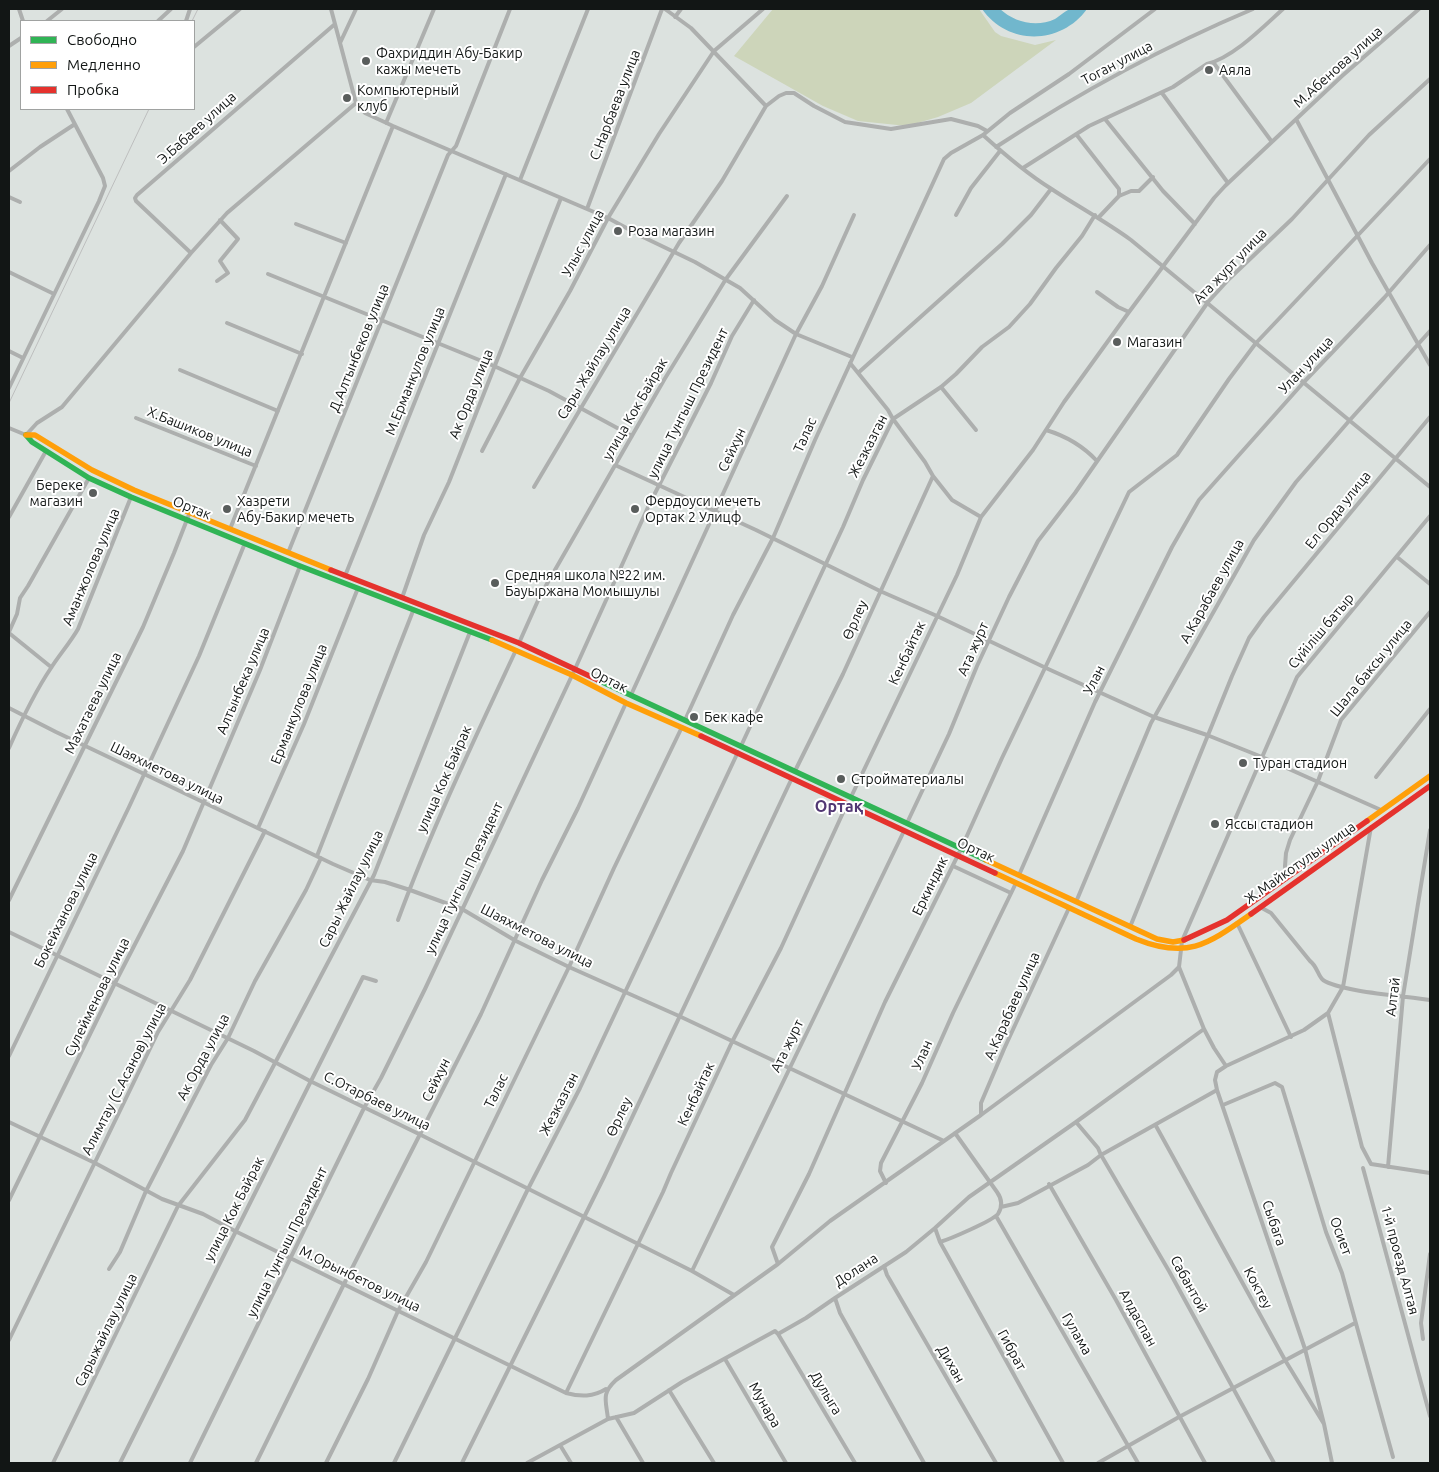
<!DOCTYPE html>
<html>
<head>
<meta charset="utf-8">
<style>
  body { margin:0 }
  #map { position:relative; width:1439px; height:1472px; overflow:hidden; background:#dce2df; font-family:Ubuntu,sans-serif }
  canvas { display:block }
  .frame { position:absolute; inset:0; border:10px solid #121615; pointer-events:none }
  .legend { position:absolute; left:20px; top:20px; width:175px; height:90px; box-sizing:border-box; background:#fff; border:1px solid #a0a2a1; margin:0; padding:6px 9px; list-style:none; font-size:15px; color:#121615 }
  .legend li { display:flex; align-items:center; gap:10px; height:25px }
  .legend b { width:25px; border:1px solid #a0a2a1 }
</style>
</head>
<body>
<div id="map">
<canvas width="1439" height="1472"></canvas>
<div class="frame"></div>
<ul class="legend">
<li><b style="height:6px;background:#30b455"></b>Свободно</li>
<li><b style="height:6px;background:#ff9f0a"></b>Медленно</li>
<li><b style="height:6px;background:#e5322d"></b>Пробка</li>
</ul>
</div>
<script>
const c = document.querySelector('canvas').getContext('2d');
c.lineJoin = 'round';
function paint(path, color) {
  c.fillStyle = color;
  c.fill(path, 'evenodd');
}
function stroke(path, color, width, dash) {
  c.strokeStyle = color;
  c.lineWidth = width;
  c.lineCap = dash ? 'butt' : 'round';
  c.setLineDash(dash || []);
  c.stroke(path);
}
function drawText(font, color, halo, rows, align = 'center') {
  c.font = font + ' Ubuntu,sans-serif';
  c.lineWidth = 4;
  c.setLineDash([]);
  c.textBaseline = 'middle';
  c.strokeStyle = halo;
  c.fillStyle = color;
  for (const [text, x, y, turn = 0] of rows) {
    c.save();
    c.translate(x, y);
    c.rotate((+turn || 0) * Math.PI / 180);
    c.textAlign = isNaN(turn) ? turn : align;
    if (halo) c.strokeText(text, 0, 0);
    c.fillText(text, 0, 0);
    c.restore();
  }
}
paint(new Path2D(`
  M773,9h206l16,23 6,4 34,9 21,-5 -85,63 -33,14 -31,9 -49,-5 -35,-15 -89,-50z`), '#cdd5ba');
paint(new Path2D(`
  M982,9h18c14,13 36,19 55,10 5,-3 11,-9 16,-10 5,-1 11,0 16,0 -26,36 -79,37 -105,0z`), '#71b7cd');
stroke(new Path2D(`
  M19,9l4,12
  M331,9l25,94 9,10 28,13 215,92 35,19 52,25 45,26 35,32 21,14 56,23
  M665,9l26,19 75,78 13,-10 7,-3h8l20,13 31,16 46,7 60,-10 27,7 9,5
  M675,17l6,-8
  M47,21l15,-12
  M158,21l13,-12
  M186,21l4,-12
  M340,43l16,-34
  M9,46l12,-8
  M194,47l46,-38
  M1213,62l59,80
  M1162,93l66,90
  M1105,119l58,72 32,33
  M1296,119l76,144 58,102
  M386,123l48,-114
  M1076,134l43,55v7l-20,21
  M983,135c21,19 43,38 67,53 27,18 55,33 81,52l299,247
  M996,147c81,-53 169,-101 257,-138
  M1023,168l66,-42 84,-39 34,-23c27,-7 56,-37 76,-55
  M9,171l31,-24 35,-23
  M520,180l68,-171
  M1119,196l12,-5h8l14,-14
  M9,197l11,5
  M587,209l75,-200
  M956,215l15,-27 29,-37
  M296,224l50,19
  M191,253l-55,-52 -1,-3 2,-3 198,-171
  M9,272l45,22
  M268,274l226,92 55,25 83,45
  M217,281l11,-8 -8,-12 18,-22 -18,-19
  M1097,292l21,15 11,5
  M227,323l75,31
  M9,351l14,7
  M850,363l38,47 5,9 32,43 8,14 19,24 29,17
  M180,370l98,41
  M858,373l144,-129 29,-29 20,-26
  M941,387l35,43
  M9,388l90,-187 6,-15 -2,-8 -36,-69
  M136,418l120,48
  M9,428l17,7 11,-12 25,-16 129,-154 36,-40 129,-110
  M1046,430c20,6 37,16 51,31
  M482,451l38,-73 50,-87 38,-73 51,-84 55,-83 49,-42
  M615,465l141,65 124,61 57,25 109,52 108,49 53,18 55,22 119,53
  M534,487l145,-244 43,-62 44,-75
  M9,517l37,-66
  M230,529l163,-403
  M288,553l160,-398 8,-9 54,-137
  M1397,557l33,27
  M345,576l161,-402
  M402,598l22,-63 25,-53 112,-284
  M9,632l8,-18 3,-16 8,-12 61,-108
  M9,633l42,34
  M519,643l21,-47 124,-216 62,-101 61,-83
  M631,695l165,-361 26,-48 32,-71
  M9,708l47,24 277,132 37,16 15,2 25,8 52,19 54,32 53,26 110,49 265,125
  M685,720l48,-105 40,-77 42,-98 129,-281 7,-6 32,-18 27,-22 59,-39 86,-65
  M741,746l102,-219 20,-47 30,-61 48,-32 15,-13 26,-27 27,-20 21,-23 26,-36 26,-32 13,-21
  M9,748c12,-27 25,-55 42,-80 8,-13 19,-25 27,-39l53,-132
  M795,771l48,-97 90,-198
  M1376,777l54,-68
  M851,797l106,-222 24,-58 52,-67 31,-48 65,-90 85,-114 11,-12 117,-110 77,-67
  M907,823l42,-89 28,-68 32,-69 29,-56 37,-48 133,-191 21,-23 63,-60 77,-84 61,-56
  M258,828l46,-104 54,-136
  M317,856l96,-245
  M953,866l58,27
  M1019,875l76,-173 77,-155 27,-47 104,-117 81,-85 46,-53
  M1286,879l-1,-13 1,-13 4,-13 28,-59 23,-61 89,-108
  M9,900l134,-273 31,-74 16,-41
  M1076,902l75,-179 103,-183 42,-58 53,-61 81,-90
  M1260,907l11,6 39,48c7,5 8,15 13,19 18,12 83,16 107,20
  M398,920c34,-92 76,-180 118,-270
  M1237,923l54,114
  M1130,927l102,-251 17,-38 15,-21 166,-200
  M9,932l245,119 56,30 111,54 271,136 42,24
  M1328,1013l34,134 9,17 59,9
  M1204,1029l10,19 12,18
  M9,1056l120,-249 70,-151 46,-113
  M1223,1105l52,-22 7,4 44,145 16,41 51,184
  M981,1115v-12l23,-54 65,-141
  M9,1122l86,41 67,36 41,15 32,17 331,162c15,4 27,4 40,-4
  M1076,1122l22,26 3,7 68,116 105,192
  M1156,1126l129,234 39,64 8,39
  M1388,1167l15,-171 27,-166
  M1363,1168l67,248
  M886,1183l-6,-12 1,-8 41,-80 31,-70 63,-130
  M1049,1184l67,116 89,163
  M9,1200l106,-217 68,-132 77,-181 40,-104
  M1001,1207l17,-4 70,-38 13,-10 116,-65
  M996,1216l142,247
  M935,1228l5,14c10,-3 52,-21 58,-28 5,-8 4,-15 -1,-22l-42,-59
  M940,1242l123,221
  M778,1264l-6,-17 37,-73 76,-172 76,-153 41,-91 127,-266 48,-37 52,-76 27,-36 174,-184
  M884,1266l3,9 109,188
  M109,1269l11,-17 26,-61 35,-68 30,-58 17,-27 27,-57 51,-91 15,-32
  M692,1271l212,-440
  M778,1334l77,129
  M1423,1339l-2,-16 9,-69
  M9,1340l149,-308 32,-52 75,-149
  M725,1359l61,104
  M669,1390l45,73
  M566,1393l97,-201 8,-19 61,-131 49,-94 66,-144
  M616,1417l27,46
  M608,1419c-2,-19 -7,-25 8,-39l162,-116 52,-43 151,-106 190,-140 8,-8 3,-26 115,-264 133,-161
  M1324,1424l-19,-75 -88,-259 -2,-10 2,-8 9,-6 78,-36 24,-17 15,-26 28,-160
  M560,1445l11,18
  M53,1463l125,-257 67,-86 129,-245 96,-243
  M120,1463l243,-486 13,4
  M190,1463l174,-355 17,-30 44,-89 150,-320 74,-164 62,-122 21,-47 22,-36
  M256,1463l88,-179 137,-270 61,-134 36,-72 48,-105
  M326,1463l42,-84 30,-68 28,-49 143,-295 45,-99 68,-141
  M394,1463l134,-274 52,-101 158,-336
  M462,1463l142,-286 188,-399
  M527,1463l81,-44 26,-6 48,-31 93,-51 3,3 28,-16 29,-20
  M924,1463l-84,-150 -5,-15 71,-46 29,-24 34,-31 107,-75 128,-93 -25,-62
  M1098,1463l81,-46 176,-94`), '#adafae', 4);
stroke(new Path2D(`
  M26,435l6,7 57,36 42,19 169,69 192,74
  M598,680l388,180`), '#30b455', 5.5);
stroke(new Path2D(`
  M26,435h9l57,35 42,20 197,80
  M492,640l80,35 54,28 75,33
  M1367,821l63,-45
  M986,860l171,79 16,3 11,-2
  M995,873l141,66c52,21 72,5 115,-25`), '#ff9f0a', 5.5);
stroke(new Path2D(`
  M331,570l188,73 79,37
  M701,736l294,137
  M1251,914l179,-128
  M1184,940l43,-20 140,-99`), '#e5322d', 5.5);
stroke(new Path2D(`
  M192,21l6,-12
  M9,403l140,-294`), '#bdbebe', 1);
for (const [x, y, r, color] of [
  [366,61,5,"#595d5c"],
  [1209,70,5,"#595d5c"],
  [347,98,5,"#595d5c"],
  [618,231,5,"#595d5c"],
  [1117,342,5,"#595d5c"],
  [93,493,5,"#595d5c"],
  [227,509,5,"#595d5c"],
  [635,509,5,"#595d5c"],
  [495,583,5,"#595d5c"],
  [694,717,5,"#595d5c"],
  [1243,763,5,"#595d5c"],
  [841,779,5,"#595d5c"],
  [1215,824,5,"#595d5c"]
]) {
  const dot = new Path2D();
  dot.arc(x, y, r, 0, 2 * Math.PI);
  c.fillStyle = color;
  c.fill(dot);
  stroke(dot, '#fff', 2);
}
drawText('14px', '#121615', '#fff', [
  ["Фахриддин Абу-Бакир",376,53],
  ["кажы мечеть",376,69],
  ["Аяла",1219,70],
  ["Компьютерный",357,90],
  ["клуб",357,106],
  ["Роза магазин",628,231],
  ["Магазин",1127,342],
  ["Береке",83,485,"right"],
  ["магазин",83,501,"right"],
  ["Хазрети",237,501],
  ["Абу-Бакир мечеть",237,517],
  ["Фердоуси мечеть",645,501],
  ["Ортак 2 Улицф",645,517],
  ["Средняя школа №22 им.",505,575],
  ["Бауыржана Момышулы",505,591],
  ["Бек кафе",704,717],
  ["Туран стадион",1253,763],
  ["Стройматериалы",851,779],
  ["Яссы стадион",1225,824]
], 'left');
drawText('14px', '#121615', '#fff', [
  ["Тоган улица",1117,63,-28],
  ["М.Абенова улица",1338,67,-42],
  ["С.Нарбаева улица",615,105,-69],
  ["Э.Бабаев улица",197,128,-42],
  ["Улыс улица",583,243,-62],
  ["Ата журт улица",1230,266,-46],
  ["Д.Алтынбеков улица",359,348,-68],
  ["Сары Жайлау улица",594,363,-59],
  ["Улан улица",1306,365,-47],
  ["М.Ерманкулов улица",415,371,-68],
  ["Ак Орда улица",471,394,-68],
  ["улица Тунгыш Президент",688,403,-64],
  ["улица Кок Байрак",635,409,-60],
  ["Х.Башиков улица",200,432,22],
  ["Талас",805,435,-66],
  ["Жезказган",868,446,-63],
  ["Сейхун",732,450,-65],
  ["Ортак",192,508,22],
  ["Ел Орда улица",1338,510,-51],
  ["Аманжолова улица",91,567,-67],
  ["А.Карабаев улица",1212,591,-61],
  ["Өрлеу",855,620,-66],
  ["Сүйіліш батыр",1321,631,-50],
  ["Ата журт",973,649,-66],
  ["Кенбайтак",907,653,-65],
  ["Шала баксы улица",1371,668,-51],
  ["Ортак",609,680,27],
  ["Улан",1094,680,-63],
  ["Алтынбека улица",243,681,-67],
  ["Махатаева улица",93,703,-64],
  ["Ерманкулова улица",299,704,-68],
  ["Шаяхметова улица",167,773,26],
  ["улица Кок Байрак",444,779,-66],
  ["Ортак",976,850,25],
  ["Ж.Майкотулы улица",1300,863,-35],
  ["улица Тунгыш Президент",464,878,-65],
  ["Еркиндик",930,886,-64],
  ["Сары Жайлау улица",351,889,-64],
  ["Бокейханова улица",66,910,-64],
  ["Шаяхметова улица",537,936,27],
  ["Сулейменова улица",97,997,-64],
  ["Алтай",1393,997,-83],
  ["А.Карабаев улица",1012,1006,-66],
  ["Ата журт",787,1046,-64],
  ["Улан",922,1055,-66],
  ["Ак Орда улица",203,1057,-62],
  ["Алимтау (С.Асанов) улица",124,1079,-63],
  ["Сейхун",436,1080,-64],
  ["Талас",496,1091,-64],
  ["Кенбайтак",696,1094,-65],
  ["С.Отарбаев улица",377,1101,26],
  ["Жезказган",559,1104,-63],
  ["Өрлеу",619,1117,-65],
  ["улица Кок Байрак",234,1209,-63],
  ["Сыбага",1274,1223,71],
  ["Осиет",1341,1236,70],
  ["улица Тунгыш Президент",287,1242,-64],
  ["1-й проезд Алтая",1400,1260,75],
  ["Долана",856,1270,-33],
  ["М.Орынбетов улица",360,1279,26],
  ["Сабантой",1189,1284,61],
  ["Коктеу",1258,1288,62],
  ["Алдаспан",1138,1318,61],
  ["Сарыжайлау улица",106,1330,-64],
  ["Гулама",1077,1334,60],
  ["Гибрат",1012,1350,61],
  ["Дихан",951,1364,60],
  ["Дулыга",826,1393,59],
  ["Мунара",765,1405,60]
]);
drawText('bold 16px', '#513773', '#fff', [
  ["Ортақ",839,807]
]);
</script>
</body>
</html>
